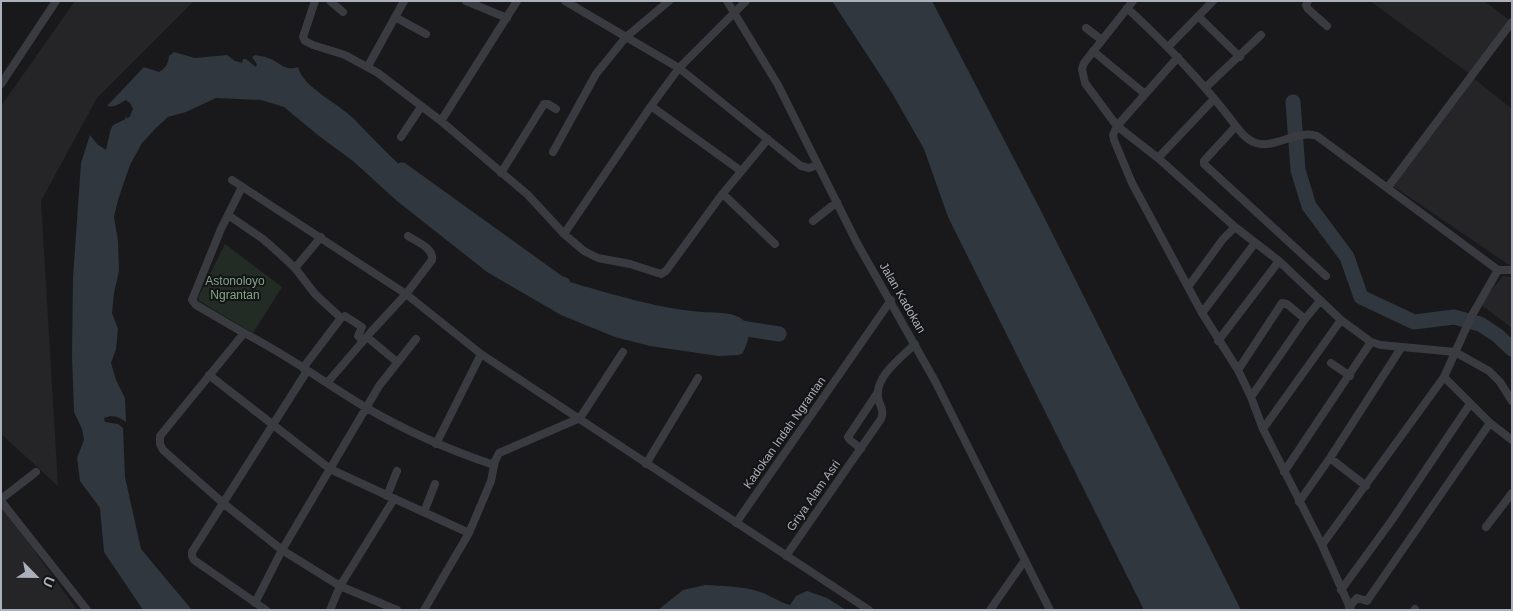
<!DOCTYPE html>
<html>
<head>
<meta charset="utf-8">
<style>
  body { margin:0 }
  #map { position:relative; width:1513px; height:611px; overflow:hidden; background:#19191b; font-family:Arial,sans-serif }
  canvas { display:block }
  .frame { position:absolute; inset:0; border:2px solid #acb0ba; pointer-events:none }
  .north { position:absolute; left:10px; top:551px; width:50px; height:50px; -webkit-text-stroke:4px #141416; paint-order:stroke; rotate:113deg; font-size:14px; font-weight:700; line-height:20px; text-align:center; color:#acb0ba }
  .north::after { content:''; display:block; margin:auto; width:18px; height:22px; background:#acb0ba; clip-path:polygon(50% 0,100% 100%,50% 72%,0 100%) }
</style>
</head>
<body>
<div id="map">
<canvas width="1513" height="611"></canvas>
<div class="frame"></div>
<div class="north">U</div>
</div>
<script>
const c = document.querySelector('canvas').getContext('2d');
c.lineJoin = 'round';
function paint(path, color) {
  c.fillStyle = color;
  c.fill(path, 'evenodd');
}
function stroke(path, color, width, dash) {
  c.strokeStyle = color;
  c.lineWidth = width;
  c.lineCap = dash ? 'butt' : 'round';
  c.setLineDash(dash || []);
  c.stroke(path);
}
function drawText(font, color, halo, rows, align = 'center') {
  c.font = font + ' Arial,sans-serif';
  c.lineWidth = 4;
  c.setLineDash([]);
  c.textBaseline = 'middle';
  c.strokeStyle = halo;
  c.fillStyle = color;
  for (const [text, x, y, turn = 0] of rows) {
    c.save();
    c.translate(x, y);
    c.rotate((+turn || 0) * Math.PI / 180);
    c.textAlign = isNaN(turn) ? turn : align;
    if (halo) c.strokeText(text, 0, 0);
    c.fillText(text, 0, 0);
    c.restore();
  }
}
paint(new Path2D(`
  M75,1h119l-97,97 -56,103 17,285 -57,-52v-328z
  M1370,1h114l28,21 -41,53z
  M1472,77l40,32v158l-119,-81z
  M1503,276l9,1v51l-32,-24z
  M1,504l76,106h-76z`), '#252528');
paint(new Path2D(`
  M225,244l57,43 -29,46 -54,-32 -1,-3z`), '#232b25');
paint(new Path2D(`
  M832,1h100l106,204 203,405h-97l-196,-393 -24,-68 -32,-56z
  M174,52l21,6 32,-3 8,6 7,2 1,-4h3l10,8 1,-3 -5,-7 3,-2c4,1 9,1 13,3 11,3 16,14 30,9 5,21 42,37 57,53 37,39 77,77 120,109 28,22 56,43 91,52 43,12 92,28 136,31 13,1 34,-1 43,10 8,10 2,21 -2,31l-4,2 -21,1 -68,-10 -35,-9 -54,-22 -74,-43 -90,-71 -44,-40 -34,-25 -35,-29 -23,-7 -45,-2 -30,14 -18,5 -12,11 -14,15 -12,22 -12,35 -4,17 4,24 1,30 -5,22 -2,20 6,16 -2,20 -5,14 5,17 9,18 1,24c-8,-6 -14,-7 -22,-4l1,4 13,2 5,4 2,49 16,72 51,61h-49l-39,-58 -4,-44 -20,-27 -3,-23 7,-18 -2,-11 -8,-17 -2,-56 1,-78 8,-115 9,-28 7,9 9,6c10,-6 8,-18 23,-22v-7l-5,-4 5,1 4,-9 -3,-6 -4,-3c-6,3 -11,8 -19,6l37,-39 15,5c7,-4 9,-8 10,-16z
  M705,585c17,1 35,1 52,6 12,3 21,11 33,14l6,-9 11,-5 20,7 19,12h-188l25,-20z`), '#30373f');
stroke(new Path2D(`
  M1293,102l5,68 11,36 38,51 14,40 53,25 40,-5 26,7 17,11 15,14
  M113,153l5,-22 29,-14
  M402,170l157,113 4,1
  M728,326l51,8`), '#30373f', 15);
stroke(new Path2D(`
  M315,1l-12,36 2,4 8,4 32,10 33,18 63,48 87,74 36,39 20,17 14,7 32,6 31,10 5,-3 54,-74 48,-58
  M330,1l13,11
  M466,1l41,17
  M565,1l114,67 122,98 8,2 9,-3
  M727,1l51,84 79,158 78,138 115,229
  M1133,1l-49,62 -2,6 3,14 32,43 41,32 77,69 44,34 62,59 30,22 10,3 74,7 34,19 11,11 12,19
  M1308,1l-2,4 2,4 19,17
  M1127,8c38,35 70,68 102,109 7,9 16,23 27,26 20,6 41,-14 61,-7l181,134h14
  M1198,16l42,41
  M395,17l31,17
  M1086,28l16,12
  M1169,46l44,-45
  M1093,51l52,43
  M1178,57l-61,69 -4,9 1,5 18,43 70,130 36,57 13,27 12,32 59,116 29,65
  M368,66l36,-65
  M1,84l55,-83
  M1205,88l56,-53
  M651,106l90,65
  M441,121l76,-120
  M1236,126l-32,35v3l122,112
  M401,137l20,-30
  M553,152l43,-78 30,-37 43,-36
  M1158,158l56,-59
  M501,173l43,-69h4l8,5
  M232,180l174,114 75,60 388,256
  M242,187l-21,42 -29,71 4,5 48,28
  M1388,187l124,-165
  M723,194l52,50
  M228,215l35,24 17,15 15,14 20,26 26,24
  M813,221l24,-19
  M564,234l87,-128 28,-38 67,-67
  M295,268l26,-31
  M1188,287l35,-48 12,-12
  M1202,313l53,-70
  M367,337l30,25
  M1218,341l61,-80
  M1331,363l19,13
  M303,368l38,-50 4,-2 17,11 -4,9 5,5
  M1238,370l44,-67 5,1 18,15
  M209,375l121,94 139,64
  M327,383l43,-50 36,-39 26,-34c2,-12 -15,-18 -24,-24
  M1251,397l54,-78 15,-18
  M1490,423l22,17
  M1263,429l78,-109
  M436,444l45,-90
  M861,449l-11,-9 -2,-3 30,-45
  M1330,458l36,28
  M646,464l52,-86
  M1284,472l87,-130
  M387,496l10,-25
  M1,499l35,-27
  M1,501l86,109
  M1299,502l31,-44 71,-110
  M424,512l11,-28
  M736,523l155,-223
  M1486,527l26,-34
  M1322,545l122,-168 27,-60 27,-47
  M786,556l95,-137c4,-10 -2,-13 -3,-22 -3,-21 24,-40 37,-53
  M1341,590l51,-70 78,-116
  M255,603l27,-53 97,-164 37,-47
  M1349,607l8,-9 10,3 123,-178 -46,-46
  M266,610l-72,-50 -2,-4v-4l115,-181
  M330,610l10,-24 54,-87
  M397,610l-57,-24 -58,-36 -59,-47 -60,-53 -3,-6v-8l84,-103c42,21 81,50 121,74 41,24 84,43 129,58
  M424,610l45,-77 22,-52 4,-20 4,-8 81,-35 43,-66
  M990,610l35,-50
  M1414,610l1,-1`), '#3a3b40', 8);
drawText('12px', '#84a488', '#141416', [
  ["Astonoloyo",235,282],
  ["Ngrantan",235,296]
]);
drawText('12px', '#acb0ba', '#141416', [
  ["Jalan Kadokan",902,298,60],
  ["Kadokan Indah Ngrantan",785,433,-55],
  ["Griya Alam Asri",814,496,-55]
]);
</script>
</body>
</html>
